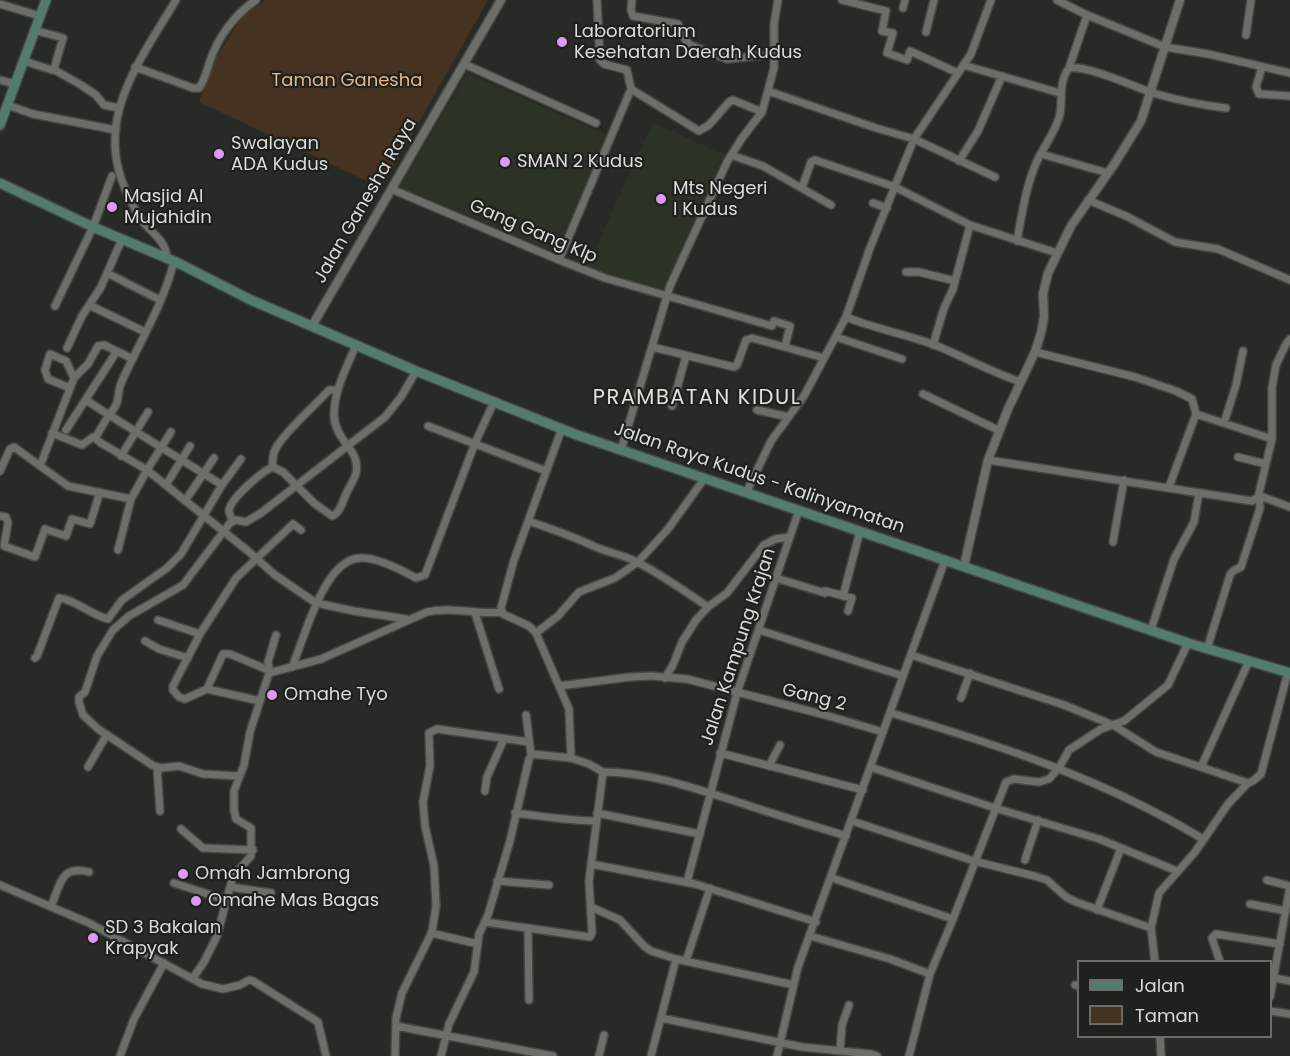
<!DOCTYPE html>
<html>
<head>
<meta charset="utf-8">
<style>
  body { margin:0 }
  #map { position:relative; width:1290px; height:1056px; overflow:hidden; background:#282b25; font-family:Poppins,sans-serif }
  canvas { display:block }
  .legend { position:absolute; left:1077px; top:960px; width:195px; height:78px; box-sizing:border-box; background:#1e211c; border:2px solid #696c67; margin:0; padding:8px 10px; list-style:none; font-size:18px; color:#dadcd8 }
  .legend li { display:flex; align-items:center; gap:12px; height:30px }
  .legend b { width:30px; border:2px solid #696c67 }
</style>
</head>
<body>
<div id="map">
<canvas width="1290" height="1056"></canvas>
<ul class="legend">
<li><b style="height:8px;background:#537c6c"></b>Jalan</li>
<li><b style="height:16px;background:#453221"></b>Taman</li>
</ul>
</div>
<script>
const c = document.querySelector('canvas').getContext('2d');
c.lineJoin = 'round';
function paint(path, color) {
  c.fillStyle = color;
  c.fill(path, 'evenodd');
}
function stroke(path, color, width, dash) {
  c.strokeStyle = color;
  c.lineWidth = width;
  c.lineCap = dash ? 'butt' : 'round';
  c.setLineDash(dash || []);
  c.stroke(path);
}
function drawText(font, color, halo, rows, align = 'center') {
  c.font = font + ' Poppins,sans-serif';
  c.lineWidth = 4.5;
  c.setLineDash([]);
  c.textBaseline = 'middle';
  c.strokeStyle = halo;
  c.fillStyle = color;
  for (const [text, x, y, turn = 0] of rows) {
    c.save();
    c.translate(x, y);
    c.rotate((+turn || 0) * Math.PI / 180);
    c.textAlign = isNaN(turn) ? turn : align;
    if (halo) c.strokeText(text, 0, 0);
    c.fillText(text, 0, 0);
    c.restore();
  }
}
paint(new Path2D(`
  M467,73l139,62 -48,124 -160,-70z
  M653,122l71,33 -62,140 -76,-26z`), '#2b3226');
paint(new Path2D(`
  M264,0h224l-106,188 -183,-86 14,-39 31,-50 18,-9z`), '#453221');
const minor = new Path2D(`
  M597,0l3,60 4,4 23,6 4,19
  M632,0l-1,10 2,6 45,8 8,17 4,4 37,14 48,-5
  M842,0l44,11 -4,20 11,2 -6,20 20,7 3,-9 48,22
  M1057,0l30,15 78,32 43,7 82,19
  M0,4l40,12
  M903,8l2,-8
  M926,32l8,-32
  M1246,35l5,-35
  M24,61l28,9 2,-1 9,-31 -29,-8
  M464,64l132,59
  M963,65l97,28
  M135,67l58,21h6c6,-8 8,-18 11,-27 8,-24 25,-47 46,-61
  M1262,67l-6,20 3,7 31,2
  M1069,68l18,-53
  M53,69l28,16 15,10 8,10 15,3
  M0,80l15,4
  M768,91l108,37 38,11 81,38
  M7,105l26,9 83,16
  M1041,154l67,19
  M731,155l32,11 68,39
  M959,161l19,-30 24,-55
  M802,188l9,-26 4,-2 80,27 75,38 87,28
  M391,189l168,71 46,18 167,48 2,-5 16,5 -5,21
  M1088,200l40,17 47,25 43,7 72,31
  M873,203l14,5
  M1017,241c5,-27 9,-57 21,-82 7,-14 16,-26 21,-41 5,-17 -2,-34 10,-50 21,-2 63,18 84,25 24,7 48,12 73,15
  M167,258c-1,-17 -15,-25 -25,-37 -5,-6 -8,-14 -11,-20 -42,-77 7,-137 45,-201
  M559,260l72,-171 68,42 10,-6 20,-23 4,-2 29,12
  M174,261c-10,42 -34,80 -52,120 -7,14 1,18 -13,34l113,70
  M906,272h13l36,9
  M107,273l53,27
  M89,305l56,27
  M55,306l38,-79 19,-51
  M846,317c29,12 60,17 89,28 29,12 56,27 86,37
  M836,337l66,22
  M933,345l11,-37 9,-19 17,-64
  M652,347l82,20 3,-2 9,-25 6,-2 72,20
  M67,348l15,-32 19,-29 21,-48
  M1035,352l100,25 41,14 16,8 4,15 76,25
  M70,388l-22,-9 -3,-9 5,-16 16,7 8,17
  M923,394l77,37
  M86,400l23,15 -14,23 6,5 46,27 101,81 27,24 41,28 38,8 52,8
  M672,406l14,-50
  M757,410l32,7
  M1224,423l12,-38 7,-34
  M428,426l118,45
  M66,430l51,-79
  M52,433l30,12 11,-8 2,1
  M621,450l49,-164 57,-124 15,-24 20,-26 12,-44v-44l4,-24
  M121,456l27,-44
  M1238,457l28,7
  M988,460l238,37 26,4 8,-5
  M40,466l34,-88 14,-14 10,-18 6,-1 29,14
  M273,467c-1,-7 -1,-12 3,-19 10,-18 38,-41 53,-58h8
  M0,471l10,-22 4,-2 54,39 63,13 16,-29 24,-38
  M166,485l24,-39
  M1169,487l27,-73
  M746,493l25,-52 33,-45 42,-79 24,-69 44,-109 57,-85 20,-54
  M1260,496l30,11
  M185,501l29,-43
  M0,516l6,1 2,6 -4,23 31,11 10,-28 21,7 6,-17 18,5 10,-32
  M232,520c0,-1 -3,-7 -3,-9 0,-11 33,-40 44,-44l10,5 31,31 18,13c8,-3 10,-13 14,-22 3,-7 8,-13 10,-21 5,-24 -21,-31 -22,-58 0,-25 13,-48 22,-70
  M528,521c21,7 41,14 61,23 15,8 33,10 48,18 25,13 48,29 71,45
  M1113,542l11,-62
  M118,550l13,-51
  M776,578l49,15v-2l27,7 -4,13
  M843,596l17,-65
  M475,613l24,76
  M158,620l42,14
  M759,630l144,46
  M1151,630l23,-71 20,-37 5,-29
  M536,633l22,-17 21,-24 36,-14 23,-16 30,-33 36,-50
  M145,641l14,8 29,9
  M1207,649l23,-74 3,-4 8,-4 19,-59 -1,-15 13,-54v-51l4,-23 10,-21 4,-5
  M911,655l153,50 49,20 43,27 92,31
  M35,658l2,-2 22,-58c15,1 32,17 49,21l14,-19 45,-32 14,-14 41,-69 19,-26
  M292,667c12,-28 29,-95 59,-107 17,-8 49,9 65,18l9,-3 50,-132 19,-41
  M268,670l-38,-16h-7l-16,35 -22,10 -6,-2 -6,-7v-4l27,-52 36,-56 57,-54 8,6
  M270,672l-2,-10 8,-27
  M665,678l8,-13 9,-23 14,-22 12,-13 19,-14 37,-48 11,-6 15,-2
  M559,686l71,-9 21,-1 36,3 138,36 58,17
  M207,689l53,12
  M961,698l9,-25
  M891,713c111,33 212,66 312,126
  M526,715l5,39
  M720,753l143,37
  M769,766l11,-21
  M88,767l18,-31
  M157,767l3,44
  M870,767l125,41 104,31 78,32
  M1201,767l48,-106
  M603,772c47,0 93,17 138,31 35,12 70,22 105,33
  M239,776l-36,-2 -24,-8 -18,2 -9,-3 -54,-36 -15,-14 -4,-13v-5l6,-5 12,-36 16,-26 16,-14 54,-31 47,-62 6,-3 10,2 15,-9 124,-96 16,-20 15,-26
  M485,791l2,-14 17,-38
  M515,813c27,3 54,8 81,8
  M597,813l103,21
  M852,821l122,40 60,15 13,4 19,17 10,5 75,26
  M181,829l22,19 50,2
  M1025,860l13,-40
  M591,864l104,20 121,38
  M832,878l121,41 -23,55 -21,82
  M1267,880l23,6
  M497,881l52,4
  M687,882l50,-189 62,-183
  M174,883l52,17
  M0,885l89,38 113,61 21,5 17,-4 9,-5 4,1 65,41 8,34
  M230,887l41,6
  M1250,904l36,7
  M51,906c10,-22 9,-41 38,-34
  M591,907l29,13 24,26 7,5 25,8 118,26
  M1097,910l24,-62
  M953,919l53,-137 8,-3 25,3 10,-3 10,-11 10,-18 32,-21 23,-8 44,-36 20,-42
  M485,922l105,15 2,-4 -3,-52 14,-109 -14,-8 -18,-6 -2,-49 -33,-76 -7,-7 -26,-12 -2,-6 13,-48 48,-132
  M528,928l1,72
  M431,933l47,11
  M810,936l80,23 40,15
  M686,961l24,-73
  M1155,962l-4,-34 8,-35 36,-41 33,-48 20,-21 5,-2 8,-7 27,-102
  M1220,962l-8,-24 4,-4 64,10
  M1270,977l20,4
  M193,978l11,-16 13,-26 16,-60 18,-20v-28l-15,-9 -2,-9v-19l10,-26 6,-33 19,-59 52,-14 106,-47c24,-6 49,3 74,0
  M1075,985l3,1
  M1270,997l20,-111
  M1270,1011l20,3
  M661,1018l141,29 69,7 6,2
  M396,1026l157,30
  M1160,1036l1,20
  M840,1051l2,-26 7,-20
  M120,1056l14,-37 30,-56
  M395,1056l1,-38 6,-25 30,-61 4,-26 -2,-40 -9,-40 -2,-24 7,-36 -1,-33 8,-4 92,13
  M441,1056l8,-32 25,-52 5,-38 9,-19 22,-74 19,-82 3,-5 39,4
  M599,1056l5,-21
  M651,1056l25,-97
  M777,1056l21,-89 147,-407`);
const tertiary = new Path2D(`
  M312,326l189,-326
  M964,566l24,-106 20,-51 27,-57 6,-19 3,-16 -1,-23 5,-21 23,-47 44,-63 26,-42 39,-121`);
const secondary = new Path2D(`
  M0,125l46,-125
  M0,183l93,44 83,35 75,38 165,71 161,64 611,208 102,30`);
stroke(minor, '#454743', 10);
stroke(tertiary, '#454743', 11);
stroke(secondary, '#454743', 12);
stroke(minor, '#6b6f68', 7);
stroke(tertiary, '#6b6f68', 8);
stroke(secondary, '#537c6c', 9);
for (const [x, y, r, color] of [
  [562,42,6,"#dd99f3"],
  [219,154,6,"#dd99f3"],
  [505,162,6,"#dd99f3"],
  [661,199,6,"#dd99f3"],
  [112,207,6,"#dd99f3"],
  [272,695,6,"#dd99f3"],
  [183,874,6,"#dd99f3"],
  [196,901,6,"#dd99f3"],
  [93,938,6,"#dd99f3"]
]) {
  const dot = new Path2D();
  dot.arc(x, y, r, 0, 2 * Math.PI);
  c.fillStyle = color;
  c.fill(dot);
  stroke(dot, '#1e211c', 2);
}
drawText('18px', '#dadcd8', '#1e211c', [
  ["Laboratorium",574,32],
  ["Kesehatan Daerah Kudus",574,53],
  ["Swalayan",231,144],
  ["ADA Kudus",231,165],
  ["SMAN 2 Kudus",517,162],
  ["Mts Negeri",673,189],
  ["I Kudus",673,210],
  ["Masjid Al",124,197],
  ["Mujahidin",124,218],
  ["Omahe Tyo",284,695],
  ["Omah Jambrong",195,874],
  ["Omahe Mas Bagas",208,901],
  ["SD 3 Bakalan",105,928],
  ["Krapyak",105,949]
], 'left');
drawText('18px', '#e7b488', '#1e211c', [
  ["Taman Ganesha",347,81]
]);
drawText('18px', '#dadcd8', '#1e211c', [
  ["Jalan Ganesha Raya",366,201,-60],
  ["Gang Gang Klp",533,232,23],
  ["Jalan Raya Kudus - Kalinyamatan",759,479,19],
  ["Jalan Kampung Krajan",739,647,-72],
  ["Gang 2",814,698,14]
]);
c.letterSpacing = '1.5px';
drawText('21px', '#dde2da', '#1e211c', [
  ["PRAMBATAN KIDUL",697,399]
]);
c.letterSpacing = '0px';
</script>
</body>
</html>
